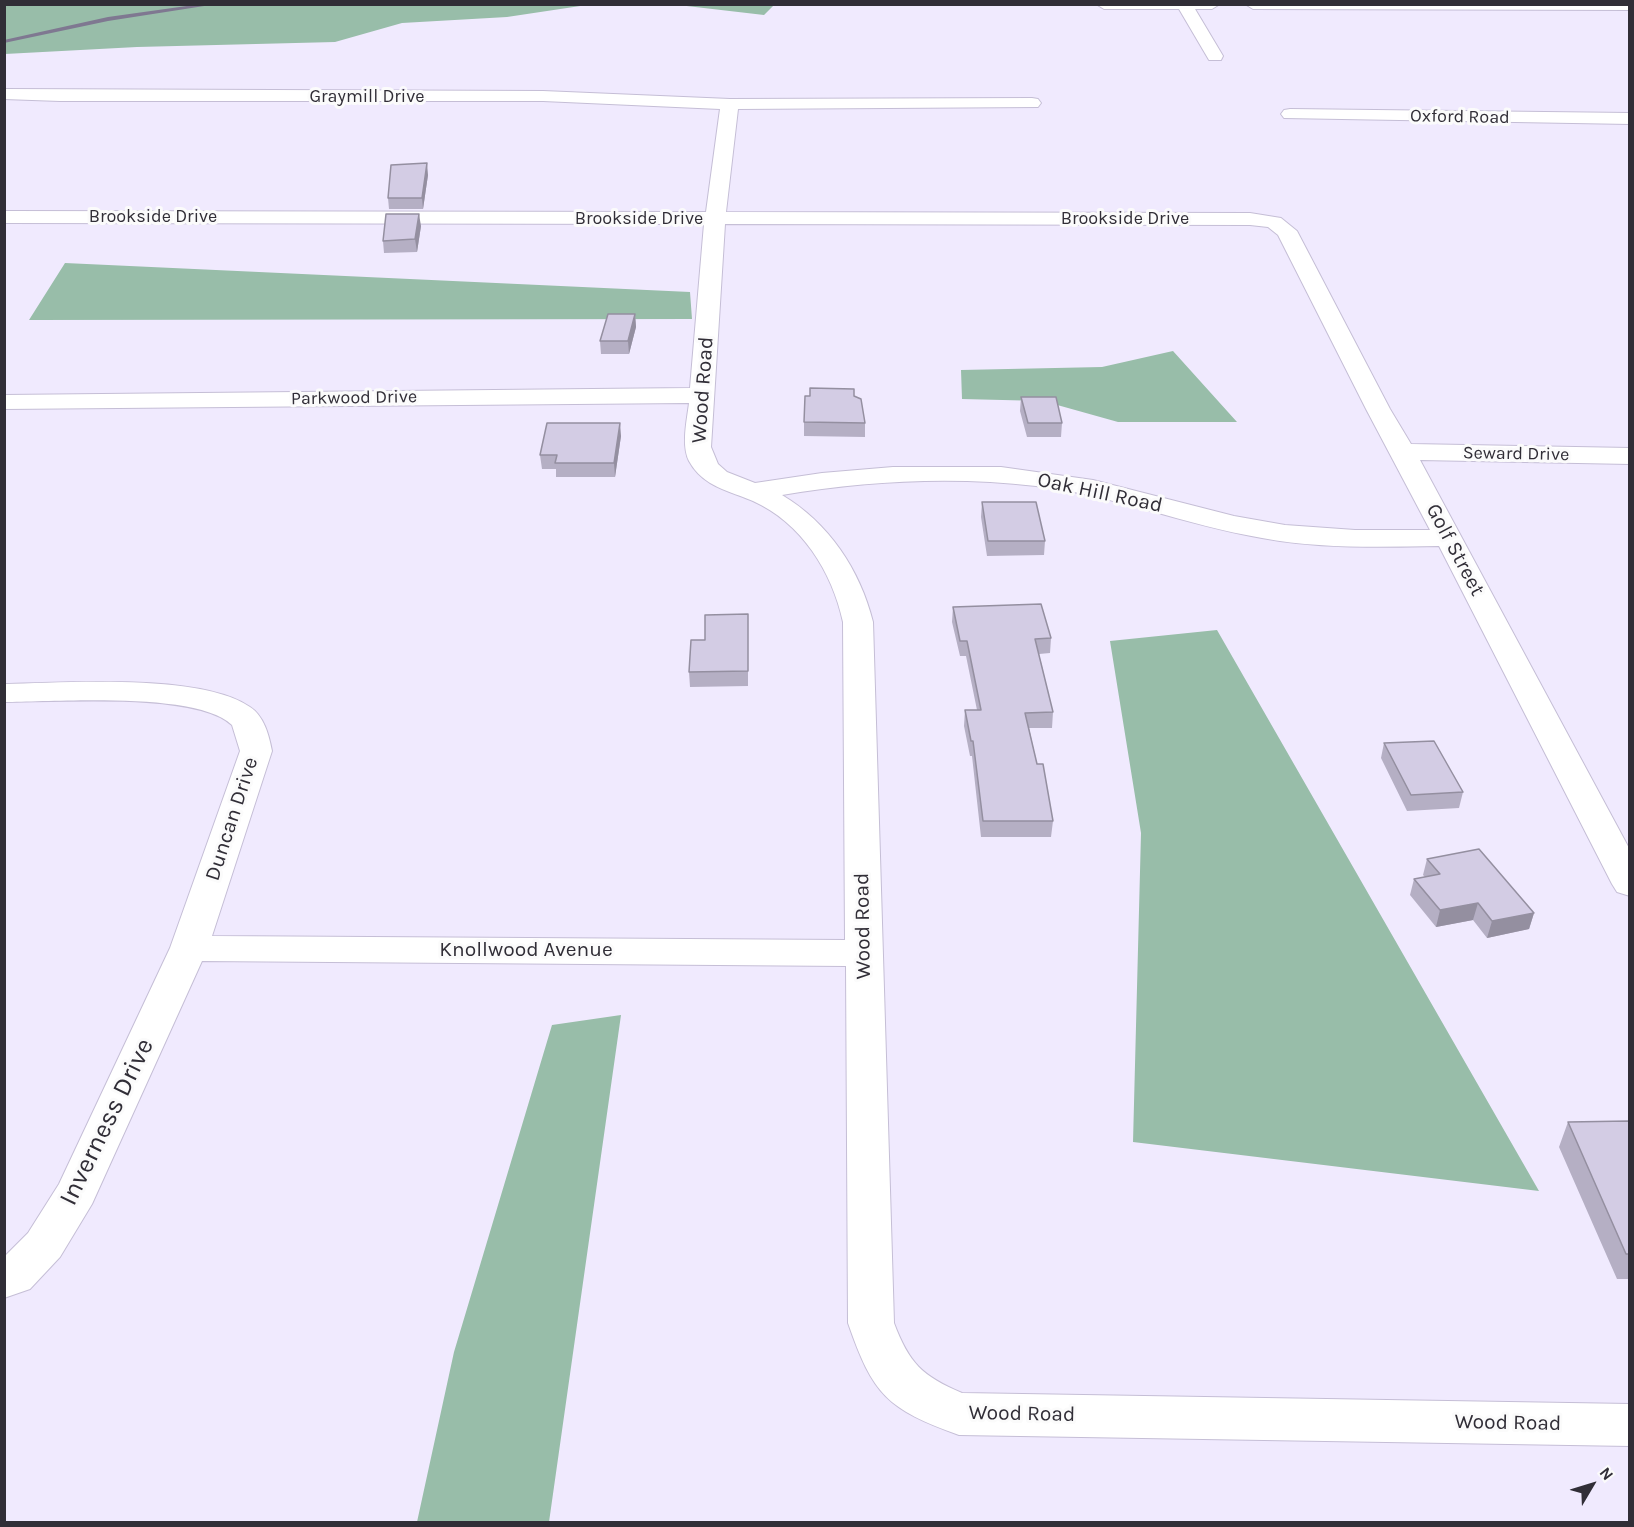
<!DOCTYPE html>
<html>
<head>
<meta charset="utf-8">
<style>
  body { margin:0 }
  #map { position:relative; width:1634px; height:1527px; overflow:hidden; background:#f0eafe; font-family:Karla,sans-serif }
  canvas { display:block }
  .frame { position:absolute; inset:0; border:6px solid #312e37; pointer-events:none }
  .north { position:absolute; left:1562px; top:1455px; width:60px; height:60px; -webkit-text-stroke:4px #fbfbfb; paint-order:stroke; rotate:52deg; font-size:16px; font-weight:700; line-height:24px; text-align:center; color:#312e37 }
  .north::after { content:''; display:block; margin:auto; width:21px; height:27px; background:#312e37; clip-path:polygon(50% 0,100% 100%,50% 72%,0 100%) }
</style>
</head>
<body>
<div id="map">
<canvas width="1634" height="1527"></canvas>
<div class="frame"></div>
<div class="north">N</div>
</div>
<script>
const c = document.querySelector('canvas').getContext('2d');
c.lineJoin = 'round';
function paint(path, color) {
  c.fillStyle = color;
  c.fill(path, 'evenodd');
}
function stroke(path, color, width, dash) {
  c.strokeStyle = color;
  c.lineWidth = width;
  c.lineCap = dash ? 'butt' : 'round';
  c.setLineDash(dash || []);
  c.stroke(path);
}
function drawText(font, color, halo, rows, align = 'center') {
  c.font = font + ' Karla,sans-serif';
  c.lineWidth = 6;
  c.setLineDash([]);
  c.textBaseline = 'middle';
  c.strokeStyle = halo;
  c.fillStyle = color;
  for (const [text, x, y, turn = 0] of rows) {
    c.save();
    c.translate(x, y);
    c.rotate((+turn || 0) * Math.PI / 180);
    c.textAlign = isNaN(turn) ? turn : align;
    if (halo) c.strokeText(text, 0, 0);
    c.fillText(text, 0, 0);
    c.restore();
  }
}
paint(new Path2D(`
  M5,4h582v1l-80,12 -105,6 -67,19 -198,5 -132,7z
  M678,5h96l-10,10z
  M65,263l625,29 2,27 -663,1z
  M1173,351l64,71h-119l-75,-21 -81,-2 -1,-29 141,-3z
  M1217,630l322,561 -406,-49 8,-309 -31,-192z
  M621,1015l-72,507h-132l37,-170 98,-327z`), '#98bda9');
paint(new Path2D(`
  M201,4h16l-109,17 -104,22v-3l104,-23z`), '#7f7891');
const minor = new Path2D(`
  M1096,4h124l-8,5h-17l28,47 -2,4h-12l-30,-51h-75z
  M1245,4h385v6l-377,-1z
  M4,89l539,2 187,8 302,-1 6,1 3,4 -3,4 -300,2 -12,103 524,1 31,5 16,13 93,178 21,35 219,4v16l-210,-4 210,390v46l-13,-4 -5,-8 -173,-338c-59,1 -119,3 -177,-8 -77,-13 -149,-43 -226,-52 -85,-10 -171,-5 -254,9 47,28 78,75 91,127l21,701c15,40 28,53 68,70l668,11v42l-671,-11c-72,-26 -86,-40 -111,-112l-2,-357 -644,-5 -110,243 -32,53 -30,32 -26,9v-41l24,-24 31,-49 111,-236 70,-197 -8,-26c-35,-34 -178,-23 -228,-23v-18c61,-1 196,-11 246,23 14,9 19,28 22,44l-60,185 633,4 -2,-318c-11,-50 -41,-99 -90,-121 -23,-10 -50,-14 -64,-40 -8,-16 -2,-41 0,-58l-685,6v-14l686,-7 14,-164 -700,-1v-12l702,1 14,-103 -177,-8h-483l-56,-2zM725,224l525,1 18,2 10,8 88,174 64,121h-75l-70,-5 -51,-9 -141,-36 -92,-13h-108l-71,6 -67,10 -28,-11 -9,-8 -7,-17z
  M1290,109l340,4v11l-346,-6 -3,-4 3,-4z`);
stroke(minor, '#c5bed6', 2);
paint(minor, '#fff');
paint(new Path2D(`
  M428,175l-5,34h-34l-1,-11z
  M421,226l-4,26 -33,1 -1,-12z
  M635,314l1,13 -7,27h-28l-1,-13z
  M854,396l11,27v14l-61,-1v-14z
  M1021,397l41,26 -1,14h-34l-7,-26z
  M621,436l-6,41h-59v-8h-14l-2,-14z
  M982,502l63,39 -1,14 -57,1 -6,-39z
  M953,607l98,31 -1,15 -11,1 14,58 -1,16h-23l8,36 16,57 -2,16h-70l-9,-81h-2l-6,-30 1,-16h12l-11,-54h-6l-8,-34z
  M748,614v72l-58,1 -1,-15 16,-32z
  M1384,743l79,49 -4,16 -52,3 -26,-53z
  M1427,859l107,54 -5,16 -42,9 -14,-18 -37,7 -26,-32 4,-16 11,-2 -2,-2z
  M1629,1121v158h-12l-58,-132 9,-25z`), '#b5afc4');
paint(new Path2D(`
  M427,163l1,12 -5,34 -1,-11z
  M419,214l2,12 -4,26 -2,-13z
  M635,314l1,13 -7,27 -1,-13z
  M620,423l1,13 -6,41 -1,-14z
  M1478,903l-5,17 -37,7 4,-17z
  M1534,913l-5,16 -42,9 5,-17z`), '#948fa0');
const building = new Path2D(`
  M427,163l-5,35h-34l3,-33z
  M386,214h33l-4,25 -32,2z
  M608,314h27l-7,27h-28z
  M810,388l44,1v7l7,3 4,24 -61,-1 1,-26h5z
  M1021,397h35l6,26h-34z
  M547,423h73l-6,40h-59l2,-8h-17z
  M982,502h54l9,39h-57z
  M1041,604l10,34 -16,1 18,73 -28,1 12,51h6l10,57h-70l-10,-80h-2l-6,-31h16l-14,-69h-7l-7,-34z
  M748,614v57l-59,1 2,-32h14v-25z
  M1434,741l29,51 -52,3 -27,-52z
  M1479,849l55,64 -42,8 -14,-18 -38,7 -26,-31 26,-5 -13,-15z
  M1629,1121v133h-3l-58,-132z`);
paint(building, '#d3cce4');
stroke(building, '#948fa0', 1.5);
drawText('18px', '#312e37', '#fbfbfb', [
  ["Graymill Drive",367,97],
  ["Oxford Road",1460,117,1],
  ["Brookside Drive",153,217],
  ["Brookside Drive",639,219],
  ["Brookside Drive",1125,219],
  ["Parkwood Drive",354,398,-1],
  ["Seward Drive",1516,454,1]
]);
drawText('21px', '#312e37', '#fbfbfb', [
  ["Wood Road",703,390,-86],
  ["Oak Hill Road",1100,493,12],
  ["Golf Street",1455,550,62],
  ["Duncan Drive",232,819,-72],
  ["Wood Road",863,926,-91],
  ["Knollwood Avenue",526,950],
  ["Wood Road",1022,1414,1],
  ["Wood Road",1508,1423,1]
]);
drawText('26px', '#312e37', '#fbfbfb', [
  ["Inverness Drive",107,1122,-64]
]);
</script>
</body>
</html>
